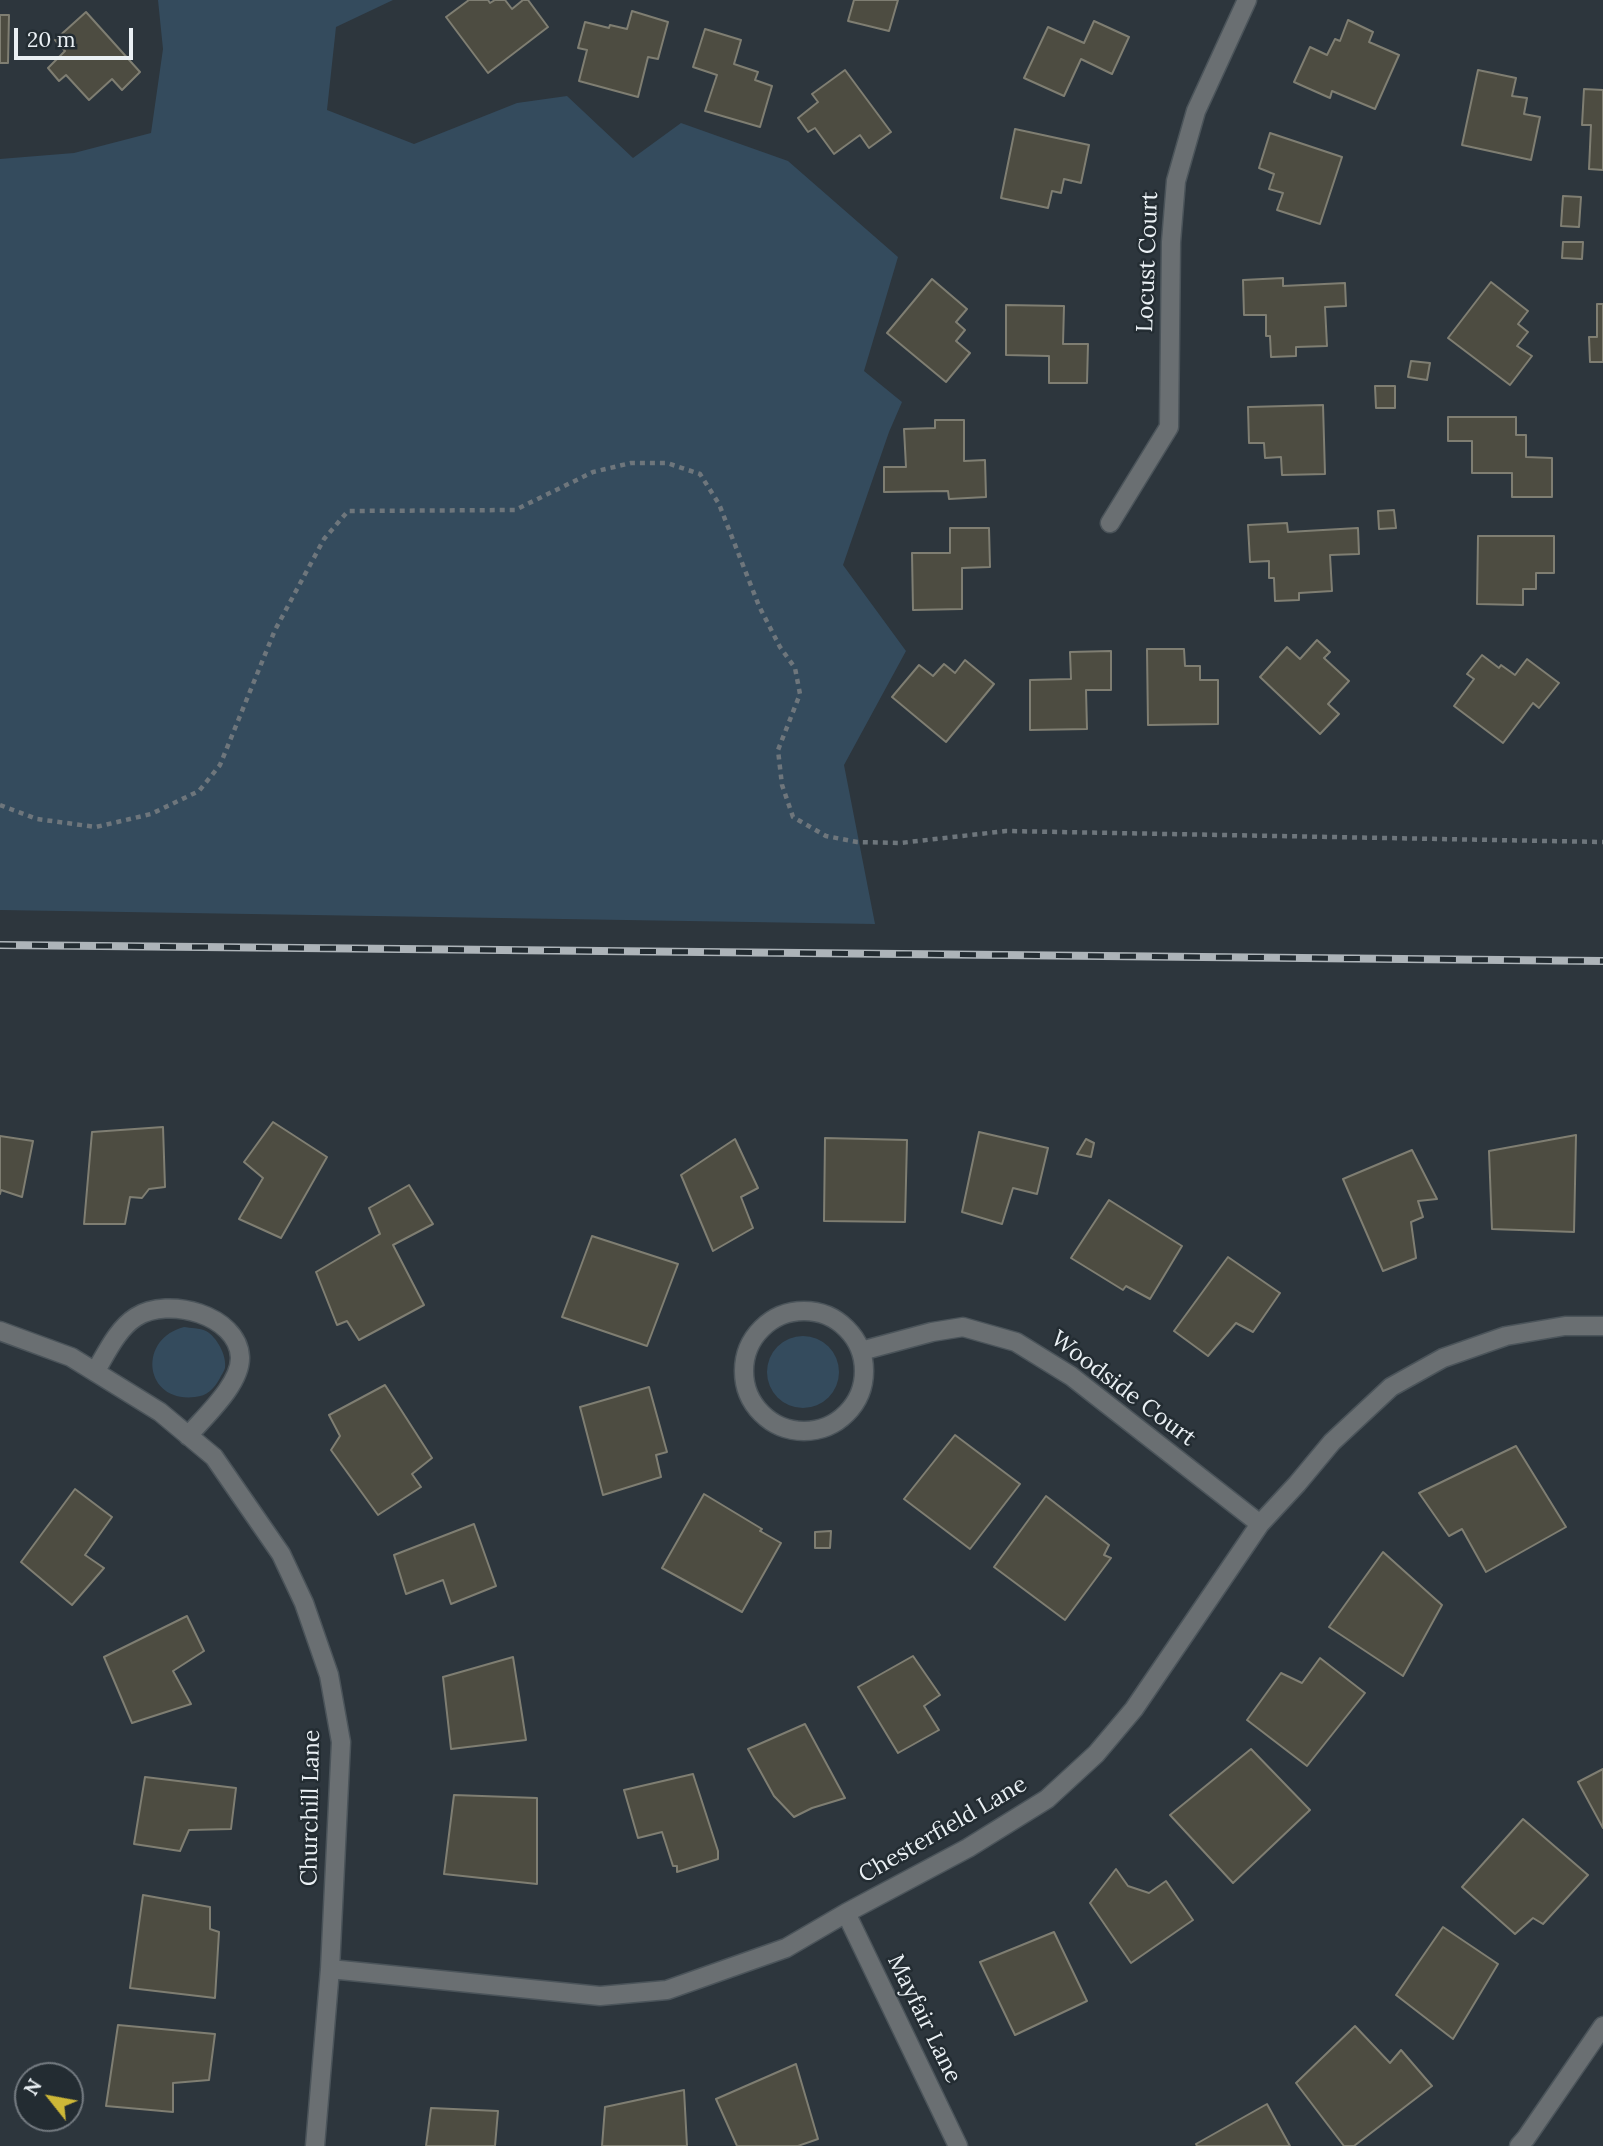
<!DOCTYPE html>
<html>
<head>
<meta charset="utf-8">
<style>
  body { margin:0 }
  #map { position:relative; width:1603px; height:2146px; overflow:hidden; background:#2d363d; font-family:Lora,serif }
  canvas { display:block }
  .north { position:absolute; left:14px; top:2062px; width:70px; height:70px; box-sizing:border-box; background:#232c32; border:2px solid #737a80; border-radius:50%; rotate:301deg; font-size:19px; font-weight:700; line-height:28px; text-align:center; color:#eaf0f4 }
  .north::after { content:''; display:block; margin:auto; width:24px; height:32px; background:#ceb837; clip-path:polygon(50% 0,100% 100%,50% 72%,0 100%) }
  .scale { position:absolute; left:14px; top:28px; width:119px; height:32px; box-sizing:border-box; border:4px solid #eaf0f4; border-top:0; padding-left:9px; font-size:21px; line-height:24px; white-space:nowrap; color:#eaf0f4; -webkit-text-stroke:5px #232c32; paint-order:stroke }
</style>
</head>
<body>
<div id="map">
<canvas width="1603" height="2146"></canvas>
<div class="north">N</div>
<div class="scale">20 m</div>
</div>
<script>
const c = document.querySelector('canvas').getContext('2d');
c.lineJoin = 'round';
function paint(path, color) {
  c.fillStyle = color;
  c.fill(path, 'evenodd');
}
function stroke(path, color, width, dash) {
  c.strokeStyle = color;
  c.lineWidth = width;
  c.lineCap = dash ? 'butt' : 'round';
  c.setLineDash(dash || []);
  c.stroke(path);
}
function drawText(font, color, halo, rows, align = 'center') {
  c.font = font + ' Lora,serif';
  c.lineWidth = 5;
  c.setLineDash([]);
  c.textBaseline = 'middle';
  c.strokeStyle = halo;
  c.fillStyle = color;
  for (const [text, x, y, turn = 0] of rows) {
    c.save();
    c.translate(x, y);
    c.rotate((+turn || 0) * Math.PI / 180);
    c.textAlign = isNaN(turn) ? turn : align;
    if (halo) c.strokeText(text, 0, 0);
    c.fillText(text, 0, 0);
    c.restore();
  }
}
paint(new Path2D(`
  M158,0h235l-57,27 -9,83 87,34 103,-41 50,-7 66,62 48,-35 107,38 110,96 -34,114 38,31 -13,30 -46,133 63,86 -62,114 31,159 -875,-14v-751l74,-6 77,-20 12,-84z
  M184,1327c6,1 16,1 22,4 11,6 21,25 19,37 -1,4 -4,7 -5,10 -6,11 -13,18 -25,19 -51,6 -58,-58 -11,-70z
  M767 1372a36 36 0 1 1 72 0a36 36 0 1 1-72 0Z`), '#344b5d');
const building = new Path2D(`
  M469,0h19l2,3 5,-3h10l7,9 11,-9h5l20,27 -60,46 -42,-56z
  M854,0h44l-9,31 -41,-10z
  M632,11l36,11 -10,37 -10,-2 -10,40 -59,-16 8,-31 -9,-2 7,-26 24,6 1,-3 17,4z
  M86,12l54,60 -18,18 -10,-11 -23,21 -23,-25 -7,6 -11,-13 17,-17 -10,-11z
  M0,15h9l-1,48h-8z
  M1348,20l25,12 -4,10 30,13 -24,54 -43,-18 -2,7 -36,-16 16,-35 17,8 8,-16 5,2z
  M1094,21l35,16 -17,37 -31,-15 -17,37 -40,-18 24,-51 36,16z
  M705,29l36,11 -7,24 24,8 -3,8 17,6 -12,41 -55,-16 12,-36 -24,-8z
  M845,70l46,62 -22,16 -9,-13 -26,19 -19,-26 -7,4 -10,-14 20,-16 -6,-8z
  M1478,70l38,8 -4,18 15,2 -3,16 16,3 -9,43 -69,-15z
  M1584,89l19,1v80l-14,-1 2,-44h-9z
  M1015,129l74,16 -8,38 -17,-4 -3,14 -9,-2 -4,17 -47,-10z
  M1270,133l72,24 -22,67 -43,-14 6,-17 -14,-4 5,-15 -15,-6z
  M1563,196l18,1 -2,30 -18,-1z
  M1563,242h20l-1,17 -20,-1z
  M1283,278v8l62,-3 1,23 -21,1 2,39 -31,1v9l-25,1 -1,-21h-4v-21h-22l-1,-35z
  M932,279l35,30 -11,13 9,8 -9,11 14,12 -24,29 -59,-49z
  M1491,282l37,29 -10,13 10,8 -11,14 15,10 -22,29 -62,-47z
  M1597,304h6v58h-13l-1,-25h8z
  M1006,305l58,1 -1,38h25l-1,39h-38v-27l-43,-1z
  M1411,361l19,2 -3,17 -19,-3z
  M1375,386h20v22h-19z
  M1323,405l2,69 -43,1 -1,-18 -16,1 -1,-15h-15l-1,-36z
  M1448,417h68v18h10v22l26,1v39h-40v-24h-40v-32h-24z
  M935,420h29v41l21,-1 1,37 -37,2 -1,-8 -64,1v-25h22l-2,-38 31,-1z
  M1394,510l2,18 -17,1 -1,-18z
  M1287,523l1,9 70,-4 1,26 -29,1 2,36 -33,2v7l-24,1 -1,-23h-5v-17l-19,1 -2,-37z
  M950,528h39l1,39 -28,1v41l-49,1 -1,-57h38z
  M1478,536h76v37h-18v16h-13v16l-46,-1z
  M1317,640l13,12 -6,6 25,23 -21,23 11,10 -19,20 -60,-57 27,-30 13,12z
  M1147,649h37l1,17h15v14h18v44l-70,1z
  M1111,651v39h-25l1,39 -57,1v-50l41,-1 -1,-27z
  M1482,655l17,13 2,-3 14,10 12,-16 32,24 -20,25 -6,-5 -30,40 -49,-37 20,-27 -7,-5z
  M965,660l29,24 -48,58 -54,-45 27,-32 14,11 11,-12 11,9z
  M273,1122l54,35 -46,81 -42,-19 24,-41 -19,-16z
  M163,1127l2,60 -16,2 -7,9 -12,-1 -5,27h-41l8,-92z
  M979,1132l69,16 -11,46 -24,-6 -11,36 -40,-12z
  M1576,1135l-2,97 -82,-3 -3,-78z
  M0,1136l33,5 -11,56 -21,-7 -1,4z
  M825,1138l82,2 -2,82 -81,-1z
  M735,1139l23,49 -17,9 12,31 -40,23 -32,-76z
  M1086,1139l8,4 -3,14 -14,-3z
  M1412,1150l25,49 -19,2 5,16 -12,5 5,36 -33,13 -40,-92z
  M409,1185l24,39 -40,21 31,60 -65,35 -12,-19 -10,4 -21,-53 64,-38 -11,-26z
  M1109,1200l73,46 -32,53 -24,-13 -3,4 -52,-32z
  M592,1236l86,28 -31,82 -85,-29z
  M1228,1257l52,36 -27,39 -17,-9 -28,33 -34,-25z
  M385,1385l47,73 -20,16 9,13 -43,28 -47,-65 9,-14 -11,-21z
  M649,1387l18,65 -11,3 5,22 -58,18 -23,-88z
  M955,1435l65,49 -50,65 -66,-50z
  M1516,1446l50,81 -80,45 -24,-43 -13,7 -30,-43z
  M75,1489l37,28 -27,38 19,13 -32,37 -51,-43z
  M704,1494l58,35 -2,2 21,12 -39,69 -80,-44z
  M1046,1496l63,49 -5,10 7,3 -46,62 -71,-53z
  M474,1524l22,62 -45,18 -8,-24 -37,14 -12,-39z
  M831,1531l-1,17h-15v-16z
  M1383,1552l59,53 -39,71 -74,-49z
  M187,1616l17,35 -31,20 18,33 -59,19 -28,-66z
  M913,1656l27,39 -16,11 15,24 -41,23 -40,-66z
  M513,1657l13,83 -75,9 -8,-72z
  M1320,1658l45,35 -58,73 -60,-46 34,-47 21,10z
  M805,1724l40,74 -33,10 -18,9 -20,-21 -26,-47z
  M1251,1749l59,61 -77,73 -63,-68z
  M1603,1769v59l-25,-46z
  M693,1774l25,77v8l-41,13v-6h-4l-11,-34 -24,6 -14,-48z
  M145,1777l91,11 -5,41 -42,1 -9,21 -46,-7z
  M454,1795l83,3v86l-93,-10z
  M1523,1819l65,56 -45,49 -10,-6 -18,16 -53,-47z
  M1116,1869l12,17 21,7 17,-12 27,39 -62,43 -41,-60z
  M143,1895l67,12v22l9,3 -4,66 -85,-10z
  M1443,1927l55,37 -45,75 -57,-44z
  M1054,1932l33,69 -72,34 -35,-73z
  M118,2025l97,9 -6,46 -36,3v29l-67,-6z
  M1355,2026l35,37 11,-13 31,36 -78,60h-10l-48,-63z
  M796,2064l22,75 -20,7h-61l-21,-47z
  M684,2090l3,56h-85l3,-39z
  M1267,2104l23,42h-93l-1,-2z
  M431,2108l67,3 -3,35h-69z`);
paint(building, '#4d4c41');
stroke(building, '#7f7e72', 2);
const minor = new Path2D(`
  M1110,523l59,-96 2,-185 5,-61 20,-70 51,-111
  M744 1371a60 60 0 1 1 120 0a60 60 0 1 1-120 0Z
  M0,1331l71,26 89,55 54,45 67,97 23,49 25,72 12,67 -11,227 -15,177
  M861,1351l71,-19 31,-5 53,15 55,34 189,148
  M95,1372c11,-18 22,-43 41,-55 32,-21 102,-2 104,40 1,27 -35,59 -52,79
  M846,1913l112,233
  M330,1969l270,27 67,-6 119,-42 60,-35 122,-65 79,-49 49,-45 38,-45 126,-185 37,-40 35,-42 59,-55 52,-29 63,-22 59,-10h38
  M1519,2146l7,-8 77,-112`);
stroke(minor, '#4b545a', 21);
stroke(new Path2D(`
  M0,805l37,14 59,8 55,-13 48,-23 21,-26 55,-135 49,-91 24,-28 167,-1 78,-38 38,-9h36l33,11 19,30 40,102 21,41 15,21 5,26 -22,56 4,35 11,32 33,19 31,6 43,1 106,-12 597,11`), '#6e767c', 4.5, [5, 5]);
stroke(minor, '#6a6f72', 18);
const rail = new Path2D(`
  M0,945l1603,16`);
stroke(rail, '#adb4b9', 8);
stroke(rail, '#232c32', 5, [16]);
drawText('23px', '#eaf0f4', '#232c32', [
  ["Locust Court",1148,262,-88],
  ["Woodside Court",1123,1389,37],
  ["Churchill Lane",311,1808,-89],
  ["Chesterfield Lane",943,1830,-30],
  ["Mayfair Lane",924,2019,64]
]);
</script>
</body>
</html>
